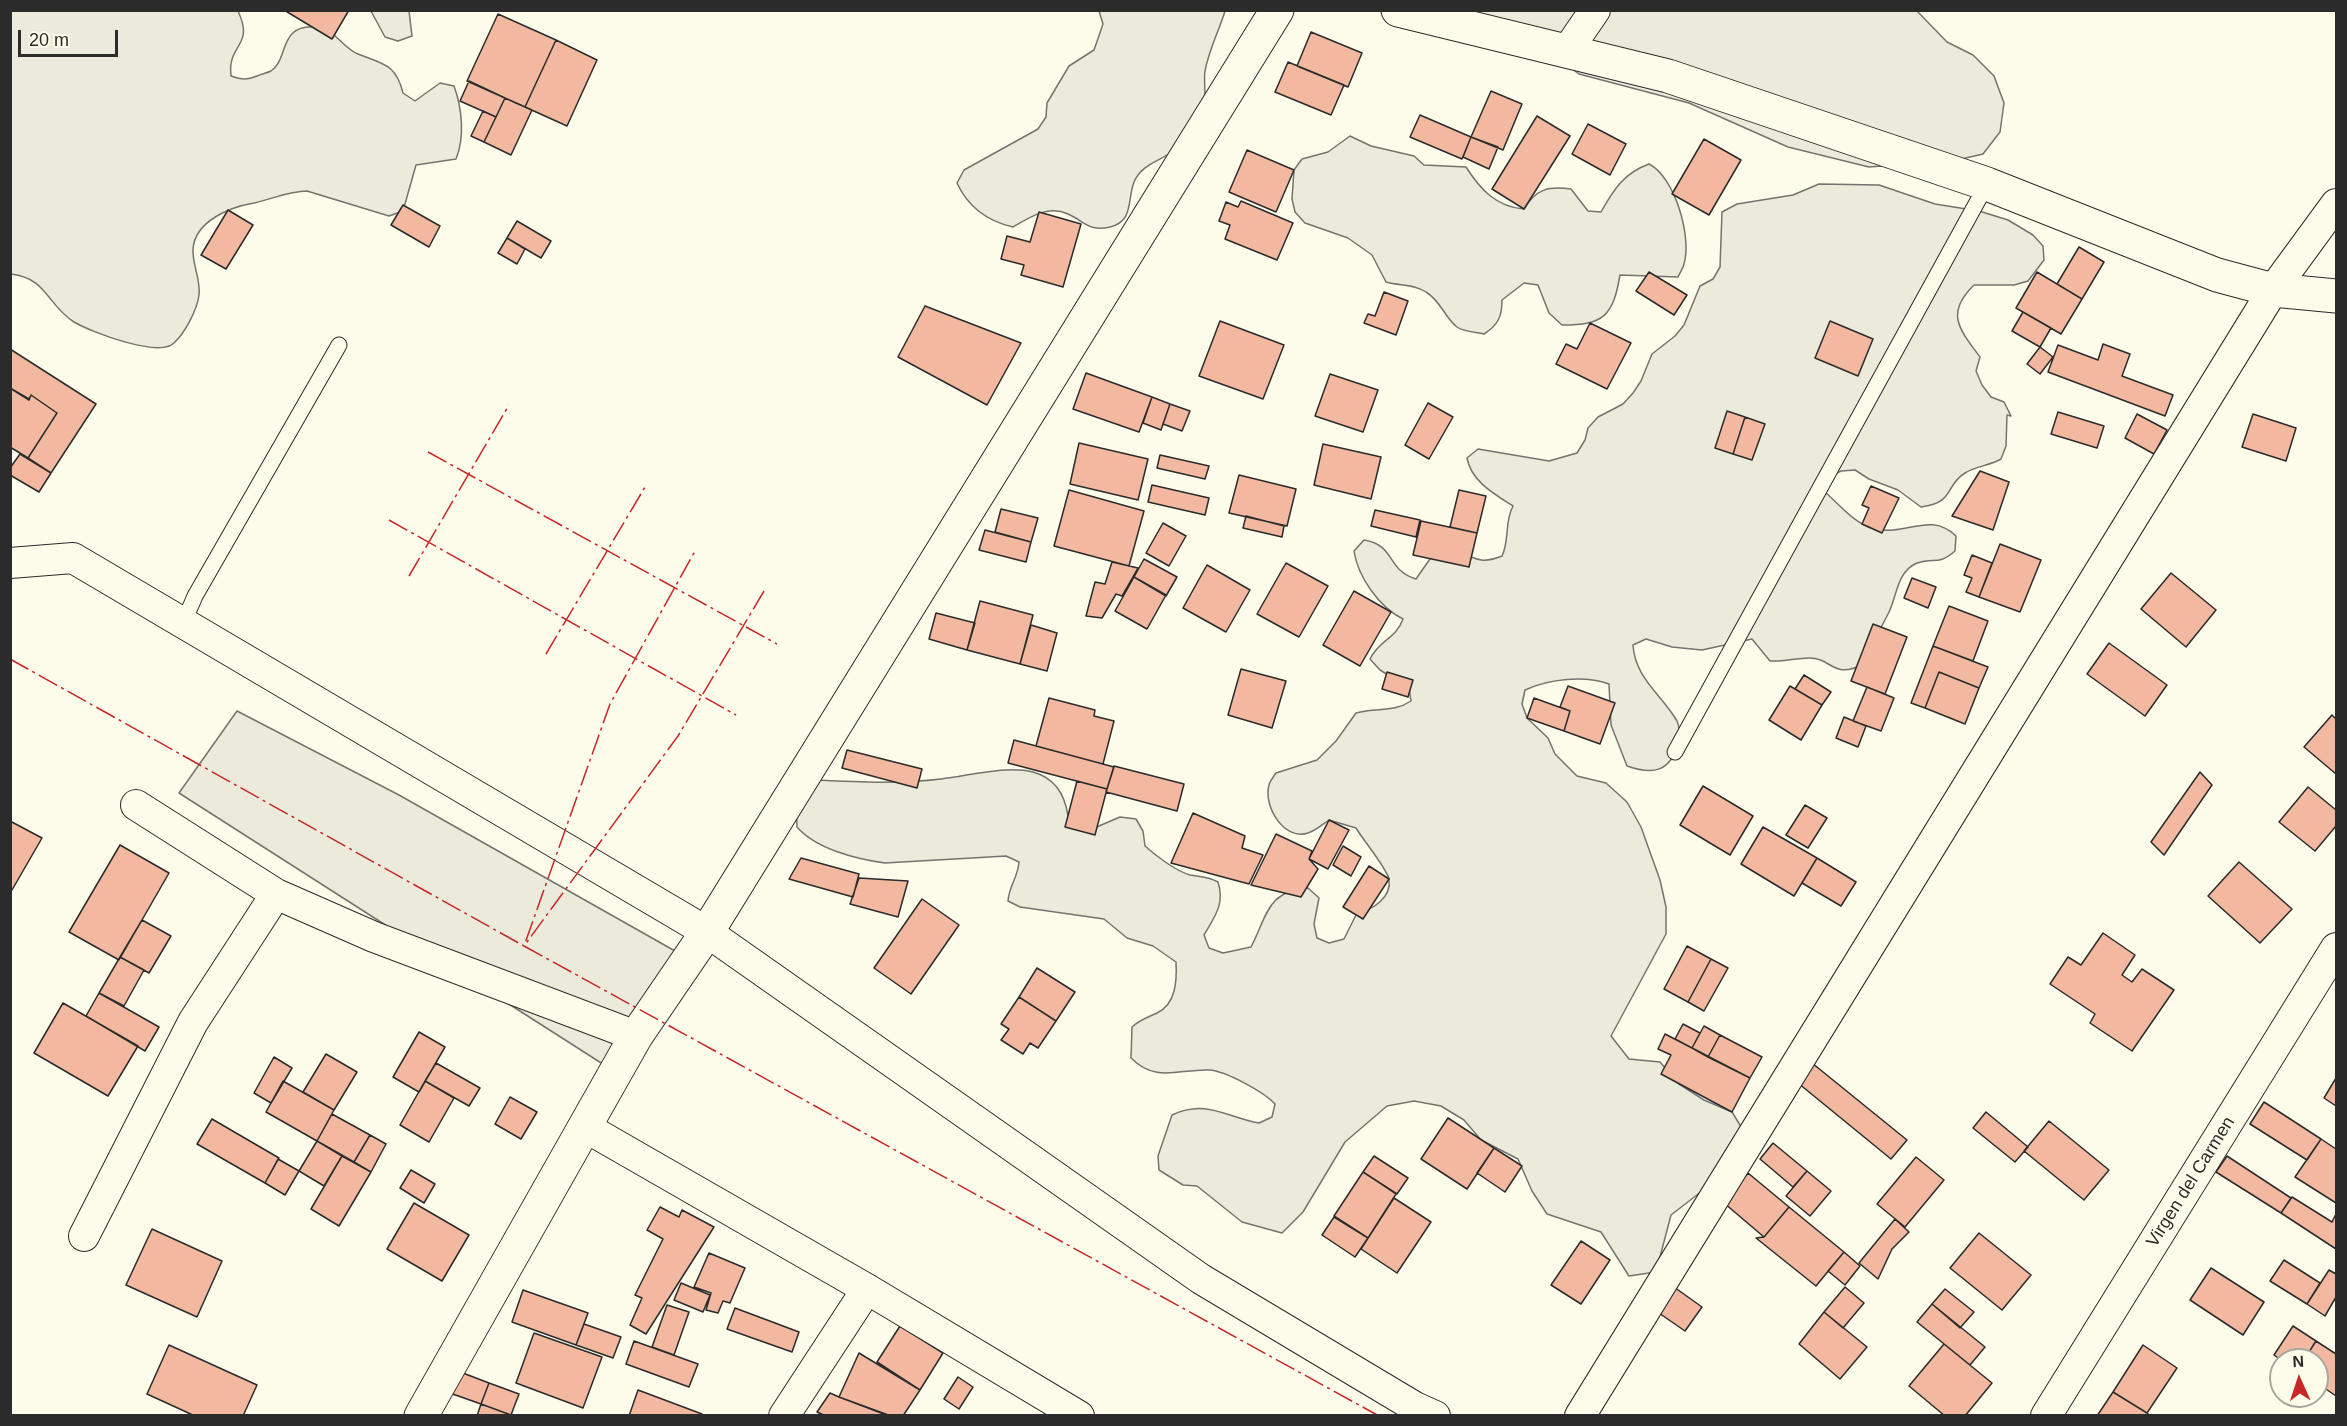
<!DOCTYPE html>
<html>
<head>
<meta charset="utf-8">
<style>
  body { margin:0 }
  #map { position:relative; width:2347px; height:1426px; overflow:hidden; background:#fdfbea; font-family:Arial,sans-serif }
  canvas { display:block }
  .frame { position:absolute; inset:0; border:12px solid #2b2b2b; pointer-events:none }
  .north { position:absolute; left:2269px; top:1348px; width:60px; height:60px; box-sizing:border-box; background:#fdfbea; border:2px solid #a9a89e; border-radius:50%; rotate:357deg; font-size:16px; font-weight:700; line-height:24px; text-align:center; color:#2b2b2b }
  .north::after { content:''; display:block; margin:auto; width:21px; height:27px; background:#c62828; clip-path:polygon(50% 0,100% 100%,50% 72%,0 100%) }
  .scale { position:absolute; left:18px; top:30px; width:100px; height:27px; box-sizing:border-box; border:3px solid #2b2b2b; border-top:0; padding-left:8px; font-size:18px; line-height:21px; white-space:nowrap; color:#2b2b2b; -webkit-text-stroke:4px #fdfbea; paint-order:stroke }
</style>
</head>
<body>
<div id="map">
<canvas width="2347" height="1426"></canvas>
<div class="frame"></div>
<div class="north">N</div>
<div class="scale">20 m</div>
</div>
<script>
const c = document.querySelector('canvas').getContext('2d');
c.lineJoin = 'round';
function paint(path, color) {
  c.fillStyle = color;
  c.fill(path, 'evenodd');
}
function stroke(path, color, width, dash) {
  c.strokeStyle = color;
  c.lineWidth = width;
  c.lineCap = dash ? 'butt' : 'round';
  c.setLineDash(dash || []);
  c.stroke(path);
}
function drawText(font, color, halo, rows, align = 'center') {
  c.font = font + ' Arial,sans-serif';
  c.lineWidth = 4.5;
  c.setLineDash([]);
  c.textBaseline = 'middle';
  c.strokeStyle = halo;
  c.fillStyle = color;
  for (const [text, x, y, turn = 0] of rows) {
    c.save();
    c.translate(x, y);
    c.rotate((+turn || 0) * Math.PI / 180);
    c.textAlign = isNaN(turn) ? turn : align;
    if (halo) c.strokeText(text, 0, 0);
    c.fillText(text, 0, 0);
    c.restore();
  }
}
const green = new Path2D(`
  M11,11h227c17,36 -11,32 -7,65 11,4 16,4 26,0 4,-2 10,-3 14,-5 18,-12 7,-47 45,-44 19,1 26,21 42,27 25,10 38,10 45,39l12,8 25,-18 14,3c8,22 11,51 2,73l-40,6 -13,46 -14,5 -82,-25c-19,0 -34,8 -53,12 -24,4 -59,18 -61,46 -1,15 8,31 6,46 -2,15 -14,38 -25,48 -15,15 -83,-11 -100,-21 -27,-17 -27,-44 -63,-48z
  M371,11h38l3,25 -14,5 -13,-4z
  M1099,11h126c-6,20 -16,38 -20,60 -2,13 3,28 -3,41 -4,11 -17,30 -26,37 -14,12 -34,14 -42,33 -7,18 0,39 -24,45 -21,5 -26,-6 -42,-13 -20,-9 -38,3 -55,13 -26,-6 -45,-20 -56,-44l7,-13 74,-41 8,-12 1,-14 22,-37 25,-16 9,-26z
  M1477,11h440l30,31 26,13 21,21 10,27 -4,29 -17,22 -26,6 -88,7 -81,-20 -99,-44 -110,-29 -23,-17 -75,-41z
  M1350,136l21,10 43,10 10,9 42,2c14,22 30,40 58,42 12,-20 24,-23 47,-20l17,22 13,1c13,-23 23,-39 48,-48 26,13 43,73 35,100 -1,4 -4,9 -6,13l-58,-2c-7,41 -16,50 -58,50l-13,-12 -11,-28 -14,-2 -22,17c0,17 -4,25 -18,34 -9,-2 -20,-2 -27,-7 -12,-9 -16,-26 -31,-35 -12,-8 -26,-6 -40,-10l-14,-27 -24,-17 -43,-15 -10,-11 -3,-13 2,-29 8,-11 26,-7z
  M1819,184l60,1 56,19 44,7 29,9 25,15 10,11 1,14 -16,21 -14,4h-40c-29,28 -15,44 6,72l-4,14 6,14 9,12 13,5 7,14 -4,-1 -1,31 -5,13c-12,7 -25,7 -36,14 -21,13 -9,29 -44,34l-23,-17 -29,-11 -14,-9 -14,1 -14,7 -1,15c15,13 30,32 49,36 32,7 55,-18 81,7l-1,15c-17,15 -21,6 -38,12 -21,9 -20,35 -29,51 -9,18 -18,32 -24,50 -32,16 -31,-6 -55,-6 -13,0 -26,4 -39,3l-18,-22 -50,11 -30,-3 -26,-8 -13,6c2,33 28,49 44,76 3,6 3,16 1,23 -8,28 -25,31 -51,22l-16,-41 -2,-41c-25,-9 -60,-5 -84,6l-3,14 5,14 21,20 7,16 22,22 29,7 21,19 14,25 19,53 6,27v27l-55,102 18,23 31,3 19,22 25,16 28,12 14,23 -31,46 -44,34 -15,57 -27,4 -28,-44 -54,-18 -15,-23 -14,-32 -37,-19 -17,-20 -23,-14 -27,-5 -27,5 -42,36 -42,70 -21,21 -40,-11 -45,-36 -14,-1 -24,-15 -1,-14 14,-41c34,-16 54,2 87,8l13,-6 3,-13c-11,-12 -49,-33 -66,-34 -31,-1 -53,13 -78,-12l1,-31c9,-8 15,-9 25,-14 19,-9 20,-32 19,-51l-23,-16 -26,-8 -23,-19 -84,-12 -12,-6c1,-15 10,-24 11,-39l-13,-6 -121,7c-29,-4 -69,-14 -88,-36l-1,-29 21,-18c41,2 83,4 124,-1 28,-3 65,-14 92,-7 22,6 32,23 35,44l24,13 28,-12 16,2 7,12 2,15c11,10 31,25 45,29 11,2 18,1 28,7 7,22 -3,34 -14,53l5,13 14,5 28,-6c16,-30 15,-56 57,-59l11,10 -5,26 3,14 12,5 15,-4 13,-26c15,-3 35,-15 32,-34 -3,-12 -26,-39 -33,-51l-27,-8c-6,4 -14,11 -21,13 -24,8 -45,-27 -39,-48 1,-4 5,-9 7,-12l41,-13 19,-19 20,-28c21,-6 37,0 55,-12l-2,-13 -29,-18 -10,-11c9,-19 26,-20 33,-40 -24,-12 -45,-42 -49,-68l10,-11c32,5 22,30 52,39l16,-23 30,-4c15,9 23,11 40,4 8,-17 2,-33 11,-50 -19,-12 -42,-25 -46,-48l11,-9 71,12 28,-8 8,-13 3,-12 10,-11 25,-13 10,-11 8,-12 11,-27 23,-18 9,-11 16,-39 13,-7 7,-12 2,-55 15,-8 56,-9z
  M237,711l162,84 276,156 -66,117 -430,-275z`);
paint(green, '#ecebdb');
stroke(green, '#74746e', 1.5);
const building = new Path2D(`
  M284,10h65l-17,29z
  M498,14l58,26 -31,67 -58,-26z
  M1311,32l51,21 -14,34 -51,-21z
  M556,40l41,20 -30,66 -42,-19z
  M1288,62l56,23 -13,30 -56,-23z
  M469,81l36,17 -9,19 -36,-16z
  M1491,91l31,13 -19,46 -32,-13z
  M505,98l27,12 -21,45 -27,-13z
  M483,111l13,6 -12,25 -13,-6z
  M1420,115l51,22 -9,22 -52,-22z
  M1537,116l33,20 -46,73 -32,-20z
  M1588,124l38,20 -16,31 -38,-21z
  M1471,137l27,10 -9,22 -26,-12z
  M1704,139l37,21 -32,55 -37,-21z
  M1247,150l47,20 -18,42 -47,-20z
  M1241,201l52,22 -16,37 -52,-21 5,-14 -11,-4 7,-19 12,5z
  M403,205l37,21 -11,21 -38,-22z
  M228,210l25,15 -27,44 -25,-14z
  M1039,212l42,12 -18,63 -42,-12 3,-10 -23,-6 6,-23 23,6z
  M517,221l34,20 -10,17 -34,-20z
  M507,238l18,11 -8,15 -19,-11z
  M2079,247l25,15 -22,37 -25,-15z
  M1649,272l38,23 -13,20 -38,-24z
  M2037,272l45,27 -21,35 -45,-26z
  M1384,292l24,9 -12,34 -32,-12 4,-9 7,2z
  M925,306l96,37 -34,62 -89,-48z
  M2023,312l28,16 -11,19 -28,-16z
  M1220,321l64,24 -21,54 -64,-23z
  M1830,321l43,18 -15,37 -43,-18z
  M1590,323l41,20 -24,46 -51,-25 10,-20 11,5z
  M2103,344l27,10 -8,22 51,19 -8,21 -117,-44 10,-27 40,15z
  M2040,347l13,10 -13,17 -13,-10z
  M10,349l86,55 -45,69 -23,-15 29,-45 -26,-18 -2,4 -19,-11z
  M1086,373l66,24 -13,35 -66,-23z
  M1330,374l48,16 -15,42 -48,-16z
  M10,388l19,12 2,-5 26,18 -29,45 -18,-11z
  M1152,397l18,7 -9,26 -18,-7z
  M1428,403l25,14 -24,42 -24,-14z
  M1170,404l20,7 -8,20 -19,-7z
  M1727,411l18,6 -12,37 -18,-6z
  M2058,412l46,14 -7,22 -46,-14z
  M2137,414l30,16 -13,24 -29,-16z
  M2253,414l43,14 -10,33 -44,-14z
  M1745,417l20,7 -13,36 -19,-6z
  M1079,443l69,16 -10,41 -68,-16z
  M1323,444l58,13 -10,42 -57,-14z
  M20,454l31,19 -12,19 -29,-17v-7z
  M1160,455l49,11 -4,13 -48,-11z
  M1980,471l29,11 -16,48 -41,-14z
  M1239,475l57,14 -9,37 -58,-13z
  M1152,485l57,13 -4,17 -57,-13z
  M1871,486l28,12 -17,35 -20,-9 7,-16 -7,-3z
  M1069,490l75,21 -15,55 -75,-20z
  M1459,490l27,6 -9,37 -27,-6z
  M1001,509l37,9 -7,24 -36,-10z
  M1375,510l45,10 -4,17 -45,-11z
  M1246,516l38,10 -2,11 -39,-9z
  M1421,521l56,12 -8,34 -56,-12z
  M1163,523l23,13 -17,30 -23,-13z
  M985,530l46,12 -5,20 -47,-12z
  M2000,544l41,16 -21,52 -41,-15z
  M1972,555l20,8 -13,34 -13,-5 6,-14 -8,-3z
  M1144,559l33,18 -11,19 -32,-19z
  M1112,562l26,6 -16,28 -6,-2 -14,24 -16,-2 9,-34 10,2z
  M1286,563l42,23 -29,51 -42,-23z
  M1207,565l43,25 -24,42 -43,-24z
  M2171,573l45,37 -30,37 -45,-38z
  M1134,577l32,18 -19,34 -32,-18z
  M1912,578l24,9 -8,21 -24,-10z
  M1354,591l37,21 -31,54 -37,-21z
  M980,601l53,14 -13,49 -53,-14z
  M1949,606l39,15 -15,40 -40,-15z
  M936,613l39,10 -8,27 -38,-11z
  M1873,624l34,13 -22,57 -34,-13z
  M1031,625l26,8 -10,38 -27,-7z
  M2109,643l58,42 -22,31 -58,-42z
  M1933,646l55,21 -9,21 -40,-16 -14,36 -14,-5z
  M1241,669l45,12 -14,47 -44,-13z
  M1387,672l26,8 -5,17 -26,-8z
  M1939,672l40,16 -14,36 -40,-16z
  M1804,675l27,17 -9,13 -27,-16z
  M1568,686l47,17 -15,41 -36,-13 6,-20 -10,-4z
  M1790,686l32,19 -21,35 -32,-20z
  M1867,687l27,11 -13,33 -28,-10z
  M1049,698l46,12 -1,6 20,5 -11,43 -67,-18z
  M1534,698l36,13 -6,20 -37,-13z
  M2332,715l4,4v55l-32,-27z
  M1844,717l22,9 -8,21 -22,-9z
  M1014,740l100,27 -7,22 -99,-26z
  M847,750l75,19 -5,19 -75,-20z
  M1114,766l70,18 -7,27 -71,-19z
  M2200,772l12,13 -48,70 -13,-13z
  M1077,781l30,8 -12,46 -30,-8z
  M1703,786l50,30 -23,39 -50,-30z
  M2308,787l28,23v16l-21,25 -36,-29z
  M1805,805l22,13 -19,30 -22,-13z
  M1193,813l52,23 -3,12 21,7 -14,29 -78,-21z
  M1329,820l20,10 -21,39 -19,-10z
  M10,821l32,17 -30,52h-2z
  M1763,827l54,31 -23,38 -53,-32z
  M1276,834l36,17 -3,8 9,10 -17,28 -50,-12z
  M120,845l49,28 -50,87 -50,-28z
  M1343,846l18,11 -10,19 -18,-11z
  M801,858l58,16 -6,23 -64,-18z
  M1817,858l39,24 -15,24 -39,-23z
  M2239,862l53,47 -32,34 -52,-47z
  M1369,866l20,13 -26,40 -20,-12z
  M859,878l49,3 -10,36 -48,-13z
  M922,899l37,26 -48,69 -37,-26z
  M142,920l29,16 -22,37 -29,-16z
  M2103,933l32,22 -13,20 10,7 10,-13 32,21 -42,61 -42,-28 5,-9 -45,-30 18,-27 13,8z
  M1687,946l24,13 -23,43 -24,-13z
  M120,957l24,13 -20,36 -25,-13z
  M1711,959l17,9 -24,43 -16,-9z
  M1037,968l38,24 -19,29 -37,-24z
  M99,993l60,34 -14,24 -59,-35z
  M1019,997l37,24 -18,27 -8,-5 -7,11 -22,-14 8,-11 -8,-5z
  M63,1003l75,43 -30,50 -74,-43z
  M1683,1024l17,9 -8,15 -17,-9z
  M1704,1026l16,9 -12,22 -16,-9z
  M419,1032l26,15 -26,45 -26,-15z
  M1665,1034l85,44 -18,34 -71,-38 10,-19 -13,-6z
  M1720,1035l42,22 -12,21 -42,-21z
  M326,1054l31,18 -23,38 -31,-18z
  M274,1057l18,11 -21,35 -17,-10z
  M436,1063l44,25 -11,18 -44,-25z
  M1812,1063l95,77 -16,19 -93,-76z
  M2336,1078v28l-12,-8z
  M283,1081l51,29 -17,31 -51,-29z
  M425,1081l29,17 -25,44 -29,-17z
  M510,1097l27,15 -16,27 -26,-15z
  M2264,1102l57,37 -14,21 -57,-36z
  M1986,1112l42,35 -13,15 -42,-34z
  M332,1114l38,21 -16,27 -37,-21z
  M1448,1118l46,30 -27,41 -46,-30z
  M212,1119l67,39 -14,25 -68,-39z
  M2049,1121l60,49 -25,30 -60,-49z
  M370,1135l16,9 -15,28 -17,-10z
  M2321,1139l15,10v54l-41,-26z
  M317,1141l25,15 -18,30 -25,-15z
  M1773,1143l34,28 -14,16 -33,-28z
  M1494,1148l28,18 -17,26 -28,-19z
  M342,1156l29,16 -32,54 -28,-17z
  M1374,1156l34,22 -11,16 -34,-22z
  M2227,1156l64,42 -10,15 -65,-41z
  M1916,1157l28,23 -39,47 -28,-23z
  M278,1159l21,12 -14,24 -20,-12z
  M411,1170l24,14 -11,19 -24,-15z
  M1807,1171l24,20 -21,25 -24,-20z
  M1363,1172l33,22 -28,44 -34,-22z
  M1748,1173l41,34 -25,30 -40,-34z
  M2292,1197l40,25 4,-8v35l-55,-36z
  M1394,1198l37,24 -34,51 -36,-24z
  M414,1203l55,32 -27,46 -55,-32z
  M660,1207l19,10 3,-7 32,17 -68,107 -16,-9 12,-27 -7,-3 28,-56 -16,-9z
  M1789,1207l55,45 -28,34 -60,-48 8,-1z
  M1334,1217l34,21 -13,19 -33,-22z
  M1895,1219l14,13 -17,17 -14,30 -19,-16z
  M152,1229l70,32 -25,56 -71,-32z
  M1979,1233l52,42 -29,35 -52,-42z
  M1581,1241l29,19 -29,44 -30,-19z
  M1844,1252l16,14 -15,19 -17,-14z
  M709,1253l36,15 -15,35 -7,-2 -5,12 -12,-3 5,-17 -17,-6z
  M2284,1260l36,23 -13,21 -37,-23z
  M2211,1268l53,34 -21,33 -53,-35z
  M2329,1270l7,4v23l-11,19 -18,-12z
  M681,1283l29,12 -7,17 -29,-12z
  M1674,1287l28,20 -17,24 -29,-20z
  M1845,1287l19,16 -21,25 -19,-16z
  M1945,1289l29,23 -14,16 -28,-24z
  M523,1290l65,23 -12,32 -64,-23z
  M1932,1304l53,43 -15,18 -53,-43z
  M667,1305l22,7 -15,43 -22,-8z
  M735,1308l64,24 -7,20 -65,-23z
  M1824,1312l43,35 -27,32 -41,-35z
  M584,1324l37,13 -8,21 -37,-13z
  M900,1326l43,27 -23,37 -43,-28z
  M2293,1326l23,15 -12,19h-23l-7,-5z
  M534,1333l68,24 -19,51 -67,-25z
  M634,1341l64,23 -9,23 -63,-23z
  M2316,1341l20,13v42l-19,-13v-23h-13z
  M1944,1344l48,39 -27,33h-20l-36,-30z
  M169,1345l88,40 -14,31h-48l-48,-22z
  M2143,1345l34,23 -30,45 -34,-21z
  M859,1353l61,37 -17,26h-12l-52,-19z
  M455,1370l34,13 -8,21 -34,-12z
  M958,1377l15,10 -14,22 -15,-10z
  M489,1383l30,11 -8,21 -30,-11z
  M638,1390l64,24v2h-73z
  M2113,1392l34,21 3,3h-53z
  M830,1393l9,4 50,19h-63l-9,-4z
  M481,1404l30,11 1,1h-35z`);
paint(building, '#f2b8a0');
stroke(building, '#2b2b2b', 1.5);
const lane = new Path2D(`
  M183,624l12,-28 144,-251
  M1675,752l312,-568`);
const street = new Path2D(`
  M1567,51l28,-41
  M10,563l63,-5 634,374 494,347 214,128 20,9
  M136,805l140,89 98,43 262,99
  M585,1127l282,162 212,127
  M84,1236l109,-214 83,-128
  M784,1416l83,-127
  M1580,1416l693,-1126 63,-86
  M2046,1416l290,-468`);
const secondary = new Path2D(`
  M1398,10l270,66 319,108 230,91 56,15 63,6
  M421,1416l215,-380 71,-104 570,-922`);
stroke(lane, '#2b2b2b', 17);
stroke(street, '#2b2b2b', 32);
stroke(secondary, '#2b2b2b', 35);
stroke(lane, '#fdfbea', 15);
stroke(street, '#fdfbea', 30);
stroke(secondary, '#fdfbea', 33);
stroke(new Path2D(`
  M428,452l349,192
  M389,520l347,195
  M409,576l100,-171
  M764,591l-86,145 -154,210 855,470
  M546,654l99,-167
  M10,659l514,287 86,-242 85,-153`), '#c62828', 1.5, [21, 4.5, 3, 4.5]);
drawText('18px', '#2b2b2b', '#fdfbea', [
  ["Virgen del Carmen",2191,1182,-58]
]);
</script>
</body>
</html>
